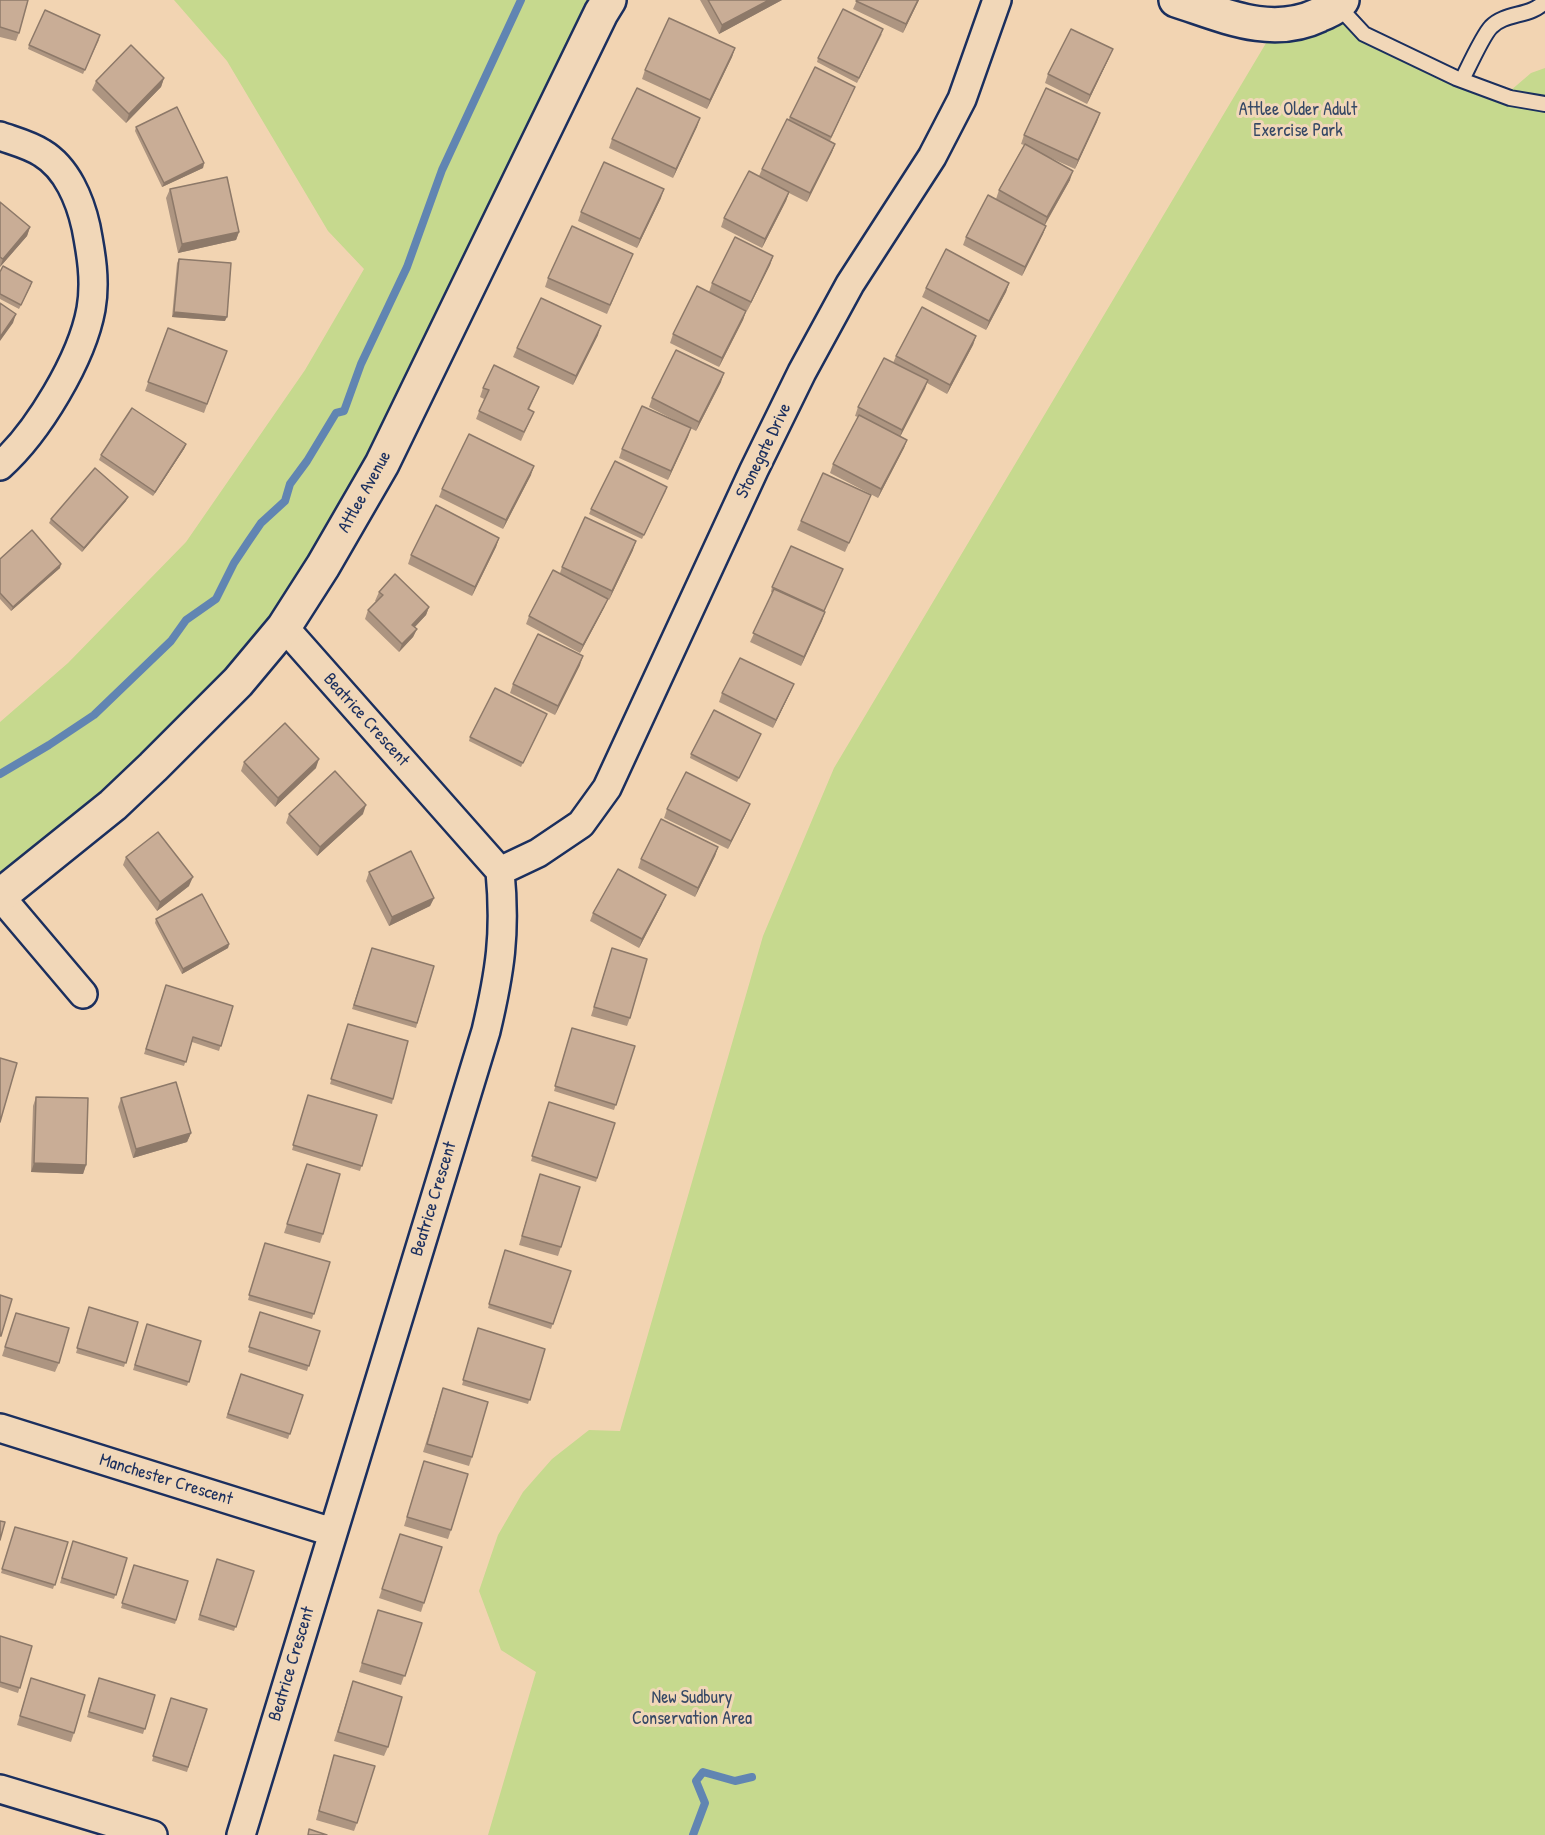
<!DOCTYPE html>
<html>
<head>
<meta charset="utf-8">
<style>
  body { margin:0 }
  canvas { display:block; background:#f2d4b2 }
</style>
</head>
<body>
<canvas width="1545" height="1835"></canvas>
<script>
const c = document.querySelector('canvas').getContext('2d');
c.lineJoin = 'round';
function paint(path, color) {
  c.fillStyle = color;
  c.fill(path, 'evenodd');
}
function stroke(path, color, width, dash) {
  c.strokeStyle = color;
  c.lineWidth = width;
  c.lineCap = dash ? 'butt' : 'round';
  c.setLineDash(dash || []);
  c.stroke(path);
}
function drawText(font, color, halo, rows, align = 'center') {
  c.font = font + ' "Patrick Hand",sans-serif';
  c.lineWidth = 6;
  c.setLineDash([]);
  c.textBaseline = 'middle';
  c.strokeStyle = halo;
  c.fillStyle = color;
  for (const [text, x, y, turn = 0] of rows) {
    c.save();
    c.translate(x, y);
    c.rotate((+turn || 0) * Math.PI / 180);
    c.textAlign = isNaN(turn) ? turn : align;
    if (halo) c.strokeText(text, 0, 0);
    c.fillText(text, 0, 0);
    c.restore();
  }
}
paint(new Path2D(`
  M174,0h438l-326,627 -286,271v-176l68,-59 118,-121 119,-172 59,-101 -36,-38 -101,-170z
  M1338,8l24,27 141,62 28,-24 14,-5v1767h-1057l48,-163 -35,-22 -22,-59 19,-56 25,-43 29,-33 37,-29 31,1 143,-495 71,-168 441,-740z`), '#c6d98e');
stroke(new Path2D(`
  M0,774l49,-29 45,-30 77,-74 15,-21 30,-21 18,-36 14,-21 13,-19 24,-22 5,-17 17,-23 29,-48 8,-2 17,-47 46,-97 35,-97 79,-170
  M693,1835l12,-32 -9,-22 7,-9 32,9 17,-4`), '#6185b2', 8);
const service = new Path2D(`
  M1338,6l26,28 92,44 54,20 35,6
  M1462,80c6,-12 21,-45 29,-53 14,-15 41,-10 54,-26`);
const minor = new Path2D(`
  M0,136c14,5 30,9 42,17 25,15 38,47 44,74 5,26 10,54 5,82 -9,50 -53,123 -91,157
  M500,871l38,-18 43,-29 26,-36 147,-318 48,-98 48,-88 82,-127 30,-58 35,-99
  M0,896l83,98
  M0,1428l332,104
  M0,1789l153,46
  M241,1835l245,-804c14,-59 20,-98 14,-160l-216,-244`);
const tertiary = new Path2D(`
  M1176,0c47,15 95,38 143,15 9,-4 17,-7 23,-15
  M0,896l113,-91 40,-38 85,-85 46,-55 39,-61 59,-102 219,-451 8,-13`);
stroke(service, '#1b2f5e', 18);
stroke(minor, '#1b2f5e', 32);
stroke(tertiary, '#1b2f5e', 38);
stroke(service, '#f1d7b8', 14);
stroke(minor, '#f1d7b8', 27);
stroke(tertiary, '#f1d7b8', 33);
paint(new Path2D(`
  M0,0l19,33 -3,8 -16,-4z
  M700,0h82l-63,34z
  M857,0h62l-16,33 -50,-24z
  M882,34l-25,49 -40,-21 1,-4z
  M99,40l-16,34 -55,-25 1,-4z
  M735,48l-3,9 -25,52 -65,-30 3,-9z
  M1109,58l-22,46 -42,-21 3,-9z
  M164,78l-3,9 -35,36 -34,-33 4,-9z
  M855,87l-25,54 5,3 -3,8 -25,50 -18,-9 -3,8 -24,47 -41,-21 3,-9 35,-42 3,-7 28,-52z
  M1100,113l-25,56 -33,-15 28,26 -25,45 1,1 -3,8 -21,42 -59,-31 3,-8 30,-38 3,-9 25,-45 -3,-1 3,-9z
  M700,118l-27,60 -64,-30 3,-9z
  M136,127l68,36 -1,5 -41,19 -27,-56z
  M170,189l69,43 -3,8 -58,13 -12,-55z
  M661,198l-24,50 -59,-27 3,-9z
  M0,202l30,25 -3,9 -27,31z
  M633,254l-26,60 -62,-27 3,-9z
  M773,256l-3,9 -23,46 -38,-19 3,-9z
  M179,259l46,62 -53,-4 5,-54z
  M0,272l31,14 -12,23 -19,-10z
  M1009,283l-3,9 -20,38 -64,-33 4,-9z
  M746,311l-3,9 -24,47 -49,-24 3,-9z
  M168,328l59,23 -23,62 -59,-22z
  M598,335l-25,50 -60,-28 4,-9z
  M976,336l-3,9 -26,49 -20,-11 -27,53 7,4 -3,8 -26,50 -48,-25 3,-9 25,-47 -3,-1 3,-9 35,-44 3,-7z
  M721,382l-25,49 -47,-24 3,-9z
  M539,387l-10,23 5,2 -13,29 -45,-22 8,-20 -4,-2 3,-9z
  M691,428l-23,52 -49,-22 3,-9z
  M186,444l-2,5 -31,47 -54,-36 2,-5z
  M531,475l-28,54 -64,-32 3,-8z
  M666,491l-24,48 -53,-25 2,-5z
  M871,495l-26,57 -48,-22 4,-9z
  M126,501l-44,51 -33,-29 2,-4z
  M499,538l-3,9 -24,49 -64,-32 3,-9z
  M633,550l-24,50 -1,-1 -4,9 -24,45 -54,-29 3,-8 31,-43 2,-6z
  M0,559l60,9 -49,43 -11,-12z
  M772,587l53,25 -24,54 -51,-24 23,-49 -2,-1z
  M379,592l50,15 -3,8 -11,12 2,2 -4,8 -14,15 -34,-33 3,-9 8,-9h-1z
  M580,665l-25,50 -45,-22 3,-9z
  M794,684l-4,9 -17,35 -54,-26 3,-9z
  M547,714l-26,53 -52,-26 1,-4z
  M761,734l-24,48 -47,-24 1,-4z
  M244,762l72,6 -41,39 -34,-36z
  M667,809l79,4 -18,36 -64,-31z
  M289,814h74l-46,42 -31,-33z
  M718,847l-3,9 -20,41 -57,-29 3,-9z
  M126,857l63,29 -32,25 -34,-46z
  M369,872l65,26 -4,8 -41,20 -23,-45z
  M662,904l-23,44 -49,-27 3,-8z
  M156,919l73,25 -1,4 -46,26 -27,-51z
  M372,948l62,18 -18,62 -64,-19z
  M612,948l18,70 -3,8 -36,-10z
  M166,985l67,21 -14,45 -27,-9 -8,24 -40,-12z
  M348,1024l45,75 -1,5 -62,-20z
  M572,1028l63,18 -21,64 -60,-19z
  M308,1095l69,20 -17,56 -68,-21z
  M36,1097l50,68 -3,9 -52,-2 2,-66z
  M121,1098l70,35 -4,9 -54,16 -15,-51z
  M549,1102l66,21 -19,59 -65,-21z
  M307,1164l16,70 -3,9 -36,-10z
  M540,1174l21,73 -3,9 -39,-11z
  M265,1243l65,19 -18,57 -64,-19z
  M505,1250l66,21 -20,58 -63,-21z
  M89,1307l49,15 -14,45 -48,-14z
  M260,1312l60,19 -13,40 -59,-19z
  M16,1313l43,50 -4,9 -53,-16z
  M147,1324l54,17 -14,45 -54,-16z
  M478,1328l67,21 -17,55 -66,-19z
  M241,1374l62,21 -15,44 -62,-21z
  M443,1388l29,69 -3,9 -46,-14z
  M424,1461l27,69 -3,9 -44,-13z
  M15,1527l53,15 -15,47 -52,-16z
  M400,1534l42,13 -21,65 -42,-14z
  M73,1541l54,17 -13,41 -54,-16z
  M217,1559l37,12 -20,60 -36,-11z
  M134,1565l54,16 -13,43 -54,-16z
  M378,1610l44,13 -21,62 -42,-13z
  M0,1636l32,10 -14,47 -18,-6z
  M31,1678l43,55 -3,9 -54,-17z
  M99,1678l56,17 -12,39 -56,-17z
  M353,1681l35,66 -4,9 -50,-15z
  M171,1698l36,11 -20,63 -35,-11z
  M334,1755l23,68 -3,8 -38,-11z`), '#ad9581');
paint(new Path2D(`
  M769,0h13l-63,34 3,-9z
  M918,0h1l-16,33 3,-9z
  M735,48l-3,9 -25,52 3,-9z
  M1113,49l-4,9 -22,46 3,-9z
  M164,78l-3,9 -35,36 3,-9z
  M1100,113l-3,9 -22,47 3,-9z
  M700,118l-3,9 -24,51 3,-9z
  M835,144l-3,8 -25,50 3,-9z
  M204,163l-1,5 -41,19 2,-4z
  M1073,171l-3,9 -26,46 3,-9z
  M664,189l-3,9 -24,50 3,-9z
  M789,192l-3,9 -24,47 3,-9z
  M1046,226l-3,8 -21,42 3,-9z
  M30,227l-3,9 -27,31 3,-8z
  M239,232l-3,8 -58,13 4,-9z
  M773,256l-3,9 -23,46 4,-9z
  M1009,283l-3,9 -20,38 3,-9z
  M746,311l-3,9 -24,47 3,-9z
  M174,312l53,5 -2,4 -53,-4z
  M16,314l-3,9 -13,18v-4z
  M601,326l-3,9 -25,50 3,-9z
  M976,336l-3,9 -26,49 3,-9z
  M724,373l-3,9 -25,49 3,-9z
  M928,380l-3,9 -26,50 3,-9z
  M691,428l-3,9 -20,43 3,-9z
  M907,440l-3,8 -26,50 3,-9z
  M186,444l-2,5 -31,47 2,-4z
  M534,466l-3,9 -28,54 3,-9z
  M128,497l-2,4 -44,51 2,-4z
  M499,538l-3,9 -24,49 3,-9z
  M636,541l-3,9 -24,50 3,-9z
  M61,564l-1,4 -49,43 2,-4z
  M608,599l-4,9 -24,45 3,-8z
  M429,607l-3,8 -17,18 3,-8z
  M825,612l-3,9 -21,45 3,-9z
  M417,629l-4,8 -14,15 3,-8z
  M583,656l-3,9 -25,50 3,-9z
  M794,684l-4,9 -17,35 3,-8z
  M319,759l-3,9 -41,39 3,-9z
  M750,804l-4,9 -18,36 3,-8z
  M366,805l-3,9 -46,42 3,-9z
  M718,847l-3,9 -20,41 3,-9z
  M193,877l-4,9 -32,25 3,-9z
  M666,895l-4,9 -23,44 3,-9z
  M434,898l-4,8 -41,20 3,-9z
  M229,944l-1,4 -46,26 1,-5z
  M191,1133l-4,9 -54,16 3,-9z
  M34,1163l52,2 -3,9 -52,-2z`), '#8d7969');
const building = new Path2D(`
  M0,0h28l-9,33 -19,-6z
  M708,0h61l-47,25z
  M857,0h61l-12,24 -50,-23z
  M843,9l40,20 -24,49 -41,-20z
  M45,10l55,25 -15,35 -56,-25z
  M669,18l66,30 -25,52 -65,-30z
  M1071,29l42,20 -23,46 -42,-21z
  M131,45l33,33 -35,36 -33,-33z
  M815,67l40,20 -24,50 -41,-20z
  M637,88l63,30 -24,51 -64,-30z
  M1046,88l54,25 -22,47 -54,-25z
  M177,107l27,56 -40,20 -28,-56z
  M787,119l48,25 -25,49 -48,-24z
  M1025,144l48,27 -26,46 -48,-27z
  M604,162l60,27 -24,50 -59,-27z
  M749,171l40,21 -24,47 -41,-21z
  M227,177l12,55 -57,12 -12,-55z
  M988,195l58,31 -21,41 -59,-30z
  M0,202l30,25 -27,32 -3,-2z
  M572,226l61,28 -23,51 -62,-27z
  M735,237l38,19 -22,46 -39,-19z
  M946,249l63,34 -20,38 -63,-33z
  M179,259l52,4 -4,54 -53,-5z
  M3,266l29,16 -11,23 -21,-11v-22z
  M697,286l49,25 -24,47 -49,-24z
  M541,298l60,28 -25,50 -59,-28z
  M0,303l16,11 -16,23z
  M922,307l54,29 -26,49 -54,-29z
  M168,328l59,23 -20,53 -59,-22z
  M676,350l48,23 -25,49 -47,-24z
  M884,358l44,22 -26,50 -44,-23z
  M494,365l45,22 -11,22 6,3 -10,20 -45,-21 10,-21 -6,-2z
  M642,406l49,22 -20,43 -49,-22z
  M132,408l54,36 -31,48 -54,-37z
  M859,415l48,25 -26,49 -48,-25z
  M469,434l65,32 -28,54 -64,-31z
  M615,461l52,26 -23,48 -53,-26z
  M95,468l33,29 -44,51 -33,-29z
  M823,473l48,22 -22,48 -48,-22z
  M436,505l63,33 -24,49 -64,-32z
  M585,517l51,24 -24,50 -50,-24z
  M32,530l29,34 -48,43 -13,-14v-34z
  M791,546l52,23 -19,42 -52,-24z
  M553,570l55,29 -25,46 -54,-29z
  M395,574l34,33 -17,18 5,4 -15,15 -34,-34 15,-15 -4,-3z
  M774,589l51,23 -21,45 -51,-24z
  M538,634l45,22 -25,50 -45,-22z
  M740,658l54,26 -18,36 -54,-27z
  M495,688l52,26 -24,49 -53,-26z
  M714,710l47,24 -22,44 -48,-24z
  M285,723l34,36 -41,39 -34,-36z
  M335,771l31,34 -46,42 -31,-33z
  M686,772l64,32 -19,37 -64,-32z
  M661,819l57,28 -20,41 -57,-29z
  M158,832l35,45 -33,25 -34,-45z
  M411,851l23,47 -42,19 -23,-45z
  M618,869l48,26 -24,44 -49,-26z
  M202,894l27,50 -46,25 -27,-50z
  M372,948l62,18 -17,57 -63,-18z
  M612,948l35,11 -17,59 -36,-11z
  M166,985l67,21 -12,40 -28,-9 -7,25 -40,-13z
  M348,1024l60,17 -15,58 -62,-20z
  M572,1028l63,18 -19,59 -61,-19z
  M0,1058l17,5 -17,59z
  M176,1082l15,51 -55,16 -15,-51z
  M308,1095l69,20 -15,51 -69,-21z
  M36,1097l52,1 -2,67 -52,-2z
  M549,1102l66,21 -18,55 -65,-22z
  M307,1164l33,10 -17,60 -36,-10z
  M540,1174l40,13 -19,60 -39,-11z
  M265,1243l65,19 -16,52 -65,-19z
  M505,1250l66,21 -18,53 -64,-20z
  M0,1295l12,4 -11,37h-1z
  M89,1307l49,15 -12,41 -49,-15z
  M260,1312l60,19 -11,35 -60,-19z
  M16,1313l53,15 -10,35 -54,-16z
  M147,1324l54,17 -12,41 -54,-17z
  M478,1328l67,21 -15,51 -67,-20z
  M241,1374l62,21 -13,39 -62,-20z
  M443,1388l45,14 -16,55 -45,-13z
  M424,1461l44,13 -17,56 -44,-13z
  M0,1521l5,1 -5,18z
  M15,1527l53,15 -13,43 -53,-16z
  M400,1534l42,13 -18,56 -42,-14z
  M73,1541l54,17 -11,37 -54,-17z
  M217,1559l37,12 -18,56 -36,-12z
  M134,1565l54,16 -12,39 -54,-17z
  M378,1610l44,13 -17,53 -43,-13z
  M0,1636l32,10 -12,42 -20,-6z
  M31,1678l54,17 -11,38 -54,-17z
  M99,1678l56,17 -10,34 -56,-17z
  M353,1681l49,16 -14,50 -50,-15z
  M171,1698l36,11 -19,58 -35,-11z
  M334,1755l41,11 -18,57 -38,-12z
  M309,1829l18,6h-19z`);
paint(building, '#c9ad96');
stroke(building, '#8d7969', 1.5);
drawText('18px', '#354865', '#f1d7b8', [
  ["Attlee Older Adult",1298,110],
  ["Exercise Park",1298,131],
  ["New Sudbury",692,1698],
  ["Conservation Area",692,1719]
]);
drawText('18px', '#1b2f5e', '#f1d7b8', [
  ["Stonegate Drive",764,451,-64],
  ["Attlee Avenue",365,492,-61],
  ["Beatrice Crescent",366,720,48],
  ["Beatrice Crescent",434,1199,-73],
  ["Manchester Crescent",166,1480,17],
  ["Beatrice Crescent",292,1664,-73]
]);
</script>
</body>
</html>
